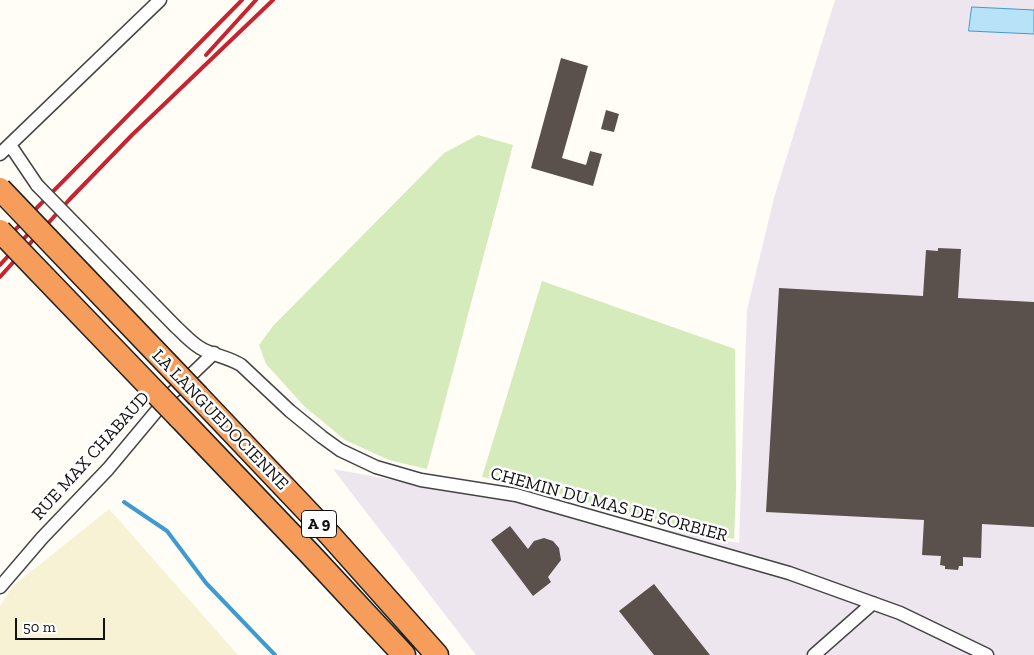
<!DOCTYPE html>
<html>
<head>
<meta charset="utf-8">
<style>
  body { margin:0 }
  #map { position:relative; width:1034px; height:655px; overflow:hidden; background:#fffdf5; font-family:"Zilla Slab",serif }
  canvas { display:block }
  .scale { position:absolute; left:15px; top:618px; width:90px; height:22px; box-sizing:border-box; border:2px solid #111; border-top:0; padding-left:6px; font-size:15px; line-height:18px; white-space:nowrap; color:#111; -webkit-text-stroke:4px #fff; paint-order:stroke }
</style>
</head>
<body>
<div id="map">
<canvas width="1034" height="655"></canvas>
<div class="scale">50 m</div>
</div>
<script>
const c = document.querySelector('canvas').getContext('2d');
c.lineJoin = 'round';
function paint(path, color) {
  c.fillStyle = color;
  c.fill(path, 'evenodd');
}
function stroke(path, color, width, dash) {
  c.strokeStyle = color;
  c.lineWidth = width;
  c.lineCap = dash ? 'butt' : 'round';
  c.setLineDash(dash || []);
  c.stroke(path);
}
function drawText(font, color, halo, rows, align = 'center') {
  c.font = font + ' "Zilla Slab",serif';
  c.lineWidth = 5;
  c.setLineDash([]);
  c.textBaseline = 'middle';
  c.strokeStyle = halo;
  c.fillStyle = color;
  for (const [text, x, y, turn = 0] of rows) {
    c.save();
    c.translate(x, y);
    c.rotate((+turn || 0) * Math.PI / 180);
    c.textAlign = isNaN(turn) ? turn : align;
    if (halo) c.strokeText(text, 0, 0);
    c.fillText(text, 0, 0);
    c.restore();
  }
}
paint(new Path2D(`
  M835,0h199v655h-558l-143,-186 406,74 8,-233 27,-112z`), '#eee6ef');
paint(new Path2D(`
  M109,509l129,146h-238v-49l13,-20z`), '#f6f2d3');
paint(new Path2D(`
  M478,135l35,10 -86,324 -38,-9 -44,-20 -41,-34 -38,-42 -7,-19 14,-19 171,-173z
  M542,281l193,68 1,141 -2,49 -100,-21 -69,-23 -83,-18z`), '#d6ebbc');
const water = new Path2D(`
  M972,7l62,3v24l-65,-3z`);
paint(water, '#b8e2f8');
stroke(water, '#3d9bd1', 1);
stroke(new Path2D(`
  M124,502l43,29 39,52 69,72`), '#3d9bd1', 4);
paint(new Path2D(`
  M561,58l27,8 -26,92 24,7 4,-14 12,3 -9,32 -62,-18z
  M606,110l13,4 -5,18 -13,-3z
  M938,248l23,1 -3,49 76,4v225l-52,-3 -1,34 -18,-1v9h-4l-1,4 -13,-1v-3l-5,-1 1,-9 -19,-1 2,-35 -158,-8 13,-224 144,8 3,-46 12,1z
  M510,526l18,23 6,-8 10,-3 9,3 6,7 2,12 -13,17 3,5 -18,14 -42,-56z
  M654,584l56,71h-56l-35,-44z`), '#5a514d');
const minor = new Path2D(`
  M10,145l27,40
  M0,154l160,-154
  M176,327c9,8 17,18 28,23 13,6 26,8 37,15l49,46 32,26 18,13 36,17 45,13 95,15 273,78 111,40 87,42
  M0,587l42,-49 66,-69 61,-73 45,-43
  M814,655l59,-52`);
const motorway = new Path2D(`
  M198,396l132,139 107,120
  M179,417l131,137 94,101`);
stroke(minor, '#444', 15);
stroke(motorway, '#222', 25);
stroke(minor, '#fff', 12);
stroke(motorway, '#f79d5b', 22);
stroke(new Path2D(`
  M206,55l50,-55
  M0,245l242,-245
  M0,265l39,-43
  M0,277l69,-77 63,-65 141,-135`), '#c62431', 4);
const minorBridge = new Path2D(`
  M37,185l139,142`);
const motorwayBridge = new Path2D(`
  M0,189l198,207
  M0,231l179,186`);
stroke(minorBridge, '#444', 15, []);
stroke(motorwayBridge, '#222', 25, []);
stroke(minorBridge, '#fff', 12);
stroke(motorwayBridge, '#f79d5b', 22);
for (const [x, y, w] of [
  [319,524,35]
]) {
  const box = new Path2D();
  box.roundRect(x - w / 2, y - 13.5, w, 27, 4);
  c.fillStyle = '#fff';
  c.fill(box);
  stroke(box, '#111', 1);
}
drawText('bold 16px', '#111', null, [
  ["A 9",319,524]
]);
drawText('18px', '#111', '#fff', [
  ["LA LANGUEDOCIENNE",220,420,46],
  ["RUE MAX CHABAUD",91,456,-48],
  ["CHEMIN DU MAS DE SORBIER",609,505,15]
]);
</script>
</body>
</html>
